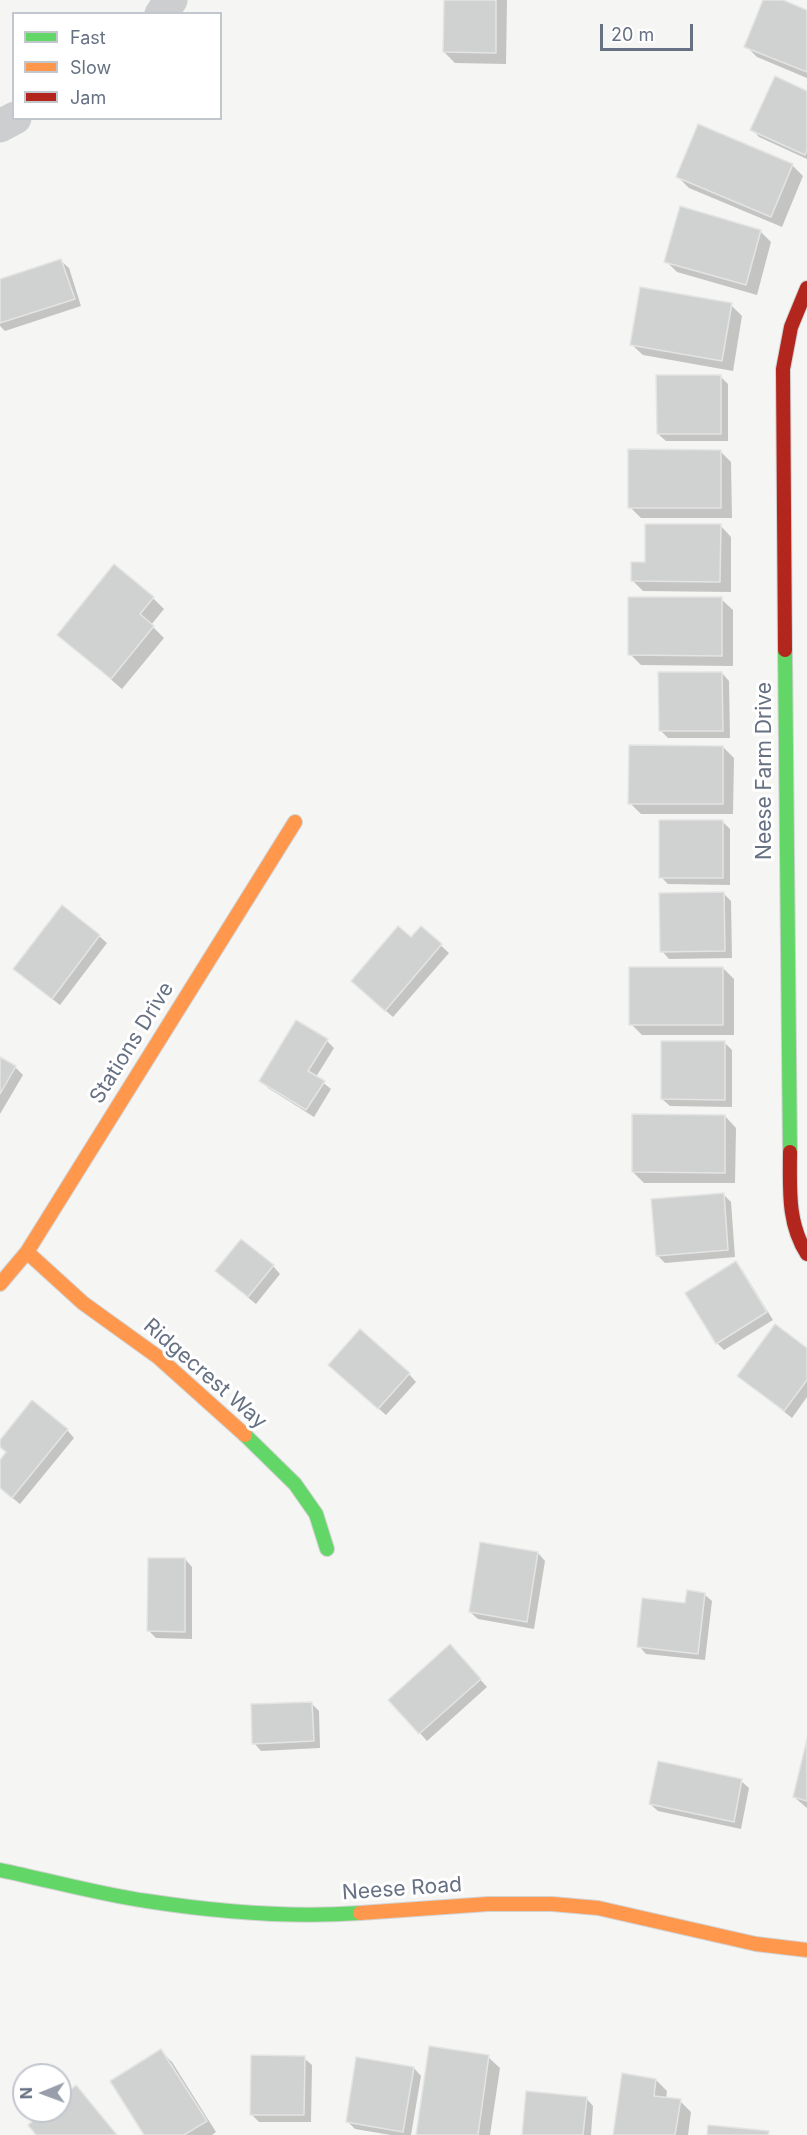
<!DOCTYPE html>
<html>
<head>
<meta charset="utf-8">
<style>
  body { margin:0 }
  #map { position:relative; width:807px; height:2135px; overflow:hidden; background:#f5f5f4; font-family:Inter,sans-serif }
  canvas { display:block }
  .legend { position:absolute; left:12px; top:12px; width:210px; height:108px; box-sizing:border-box; background:#fff; border:2px solid #c2c6cd; margin:0; padding:8px 10px; list-style:none; font-size:18px; color:#667183 }
  .legend li { display:flex; align-items:center; gap:12px; height:30px }
  .legend b { width:30px; border:2px solid #c2c6cd }
  .north { position:absolute; left:12px; top:2063px; width:60px; height:60px; box-sizing:border-box; background:#fff; border:2px solid #c2c6cd; border-radius:50%; rotate:269deg; font-size:16px; font-weight:700; line-height:24px; text-align:center; color:#667183 }
  .north::after { content:''; display:block; margin:auto; width:21px; height:27px; background:#989fab; clip-path:polygon(50% 0,100% 100%,50% 72%,0 100%) }
  .scale { position:absolute; left:600px; top:24px; width:93px; height:27px; box-sizing:border-box; border:3px solid #667183; border-top:0; padding-left:8px; font-size:18px; line-height:21px; white-space:nowrap; color:#667183; -webkit-text-stroke:4px #fff; paint-order:stroke }
</style>
</head>
<body>
<div id="map">
<canvas width="807" height="2135"></canvas>
<ul class="legend">
<li><b style="height:8px;background:#63d668"></b>Fast</li>
<li><b style="height:8px;background:#ff974d"></b>Slow</li>
<li><b style="height:8px;background:#b3261e"></b>Jam</li>
</ul>
<div class="north">N</div>
<div class="scale">20 m</div>
</div>
<script>
const c = document.querySelector('canvas').getContext('2d');
c.lineJoin = 'round';
function paint(path, color) {
  c.fillStyle = color;
  c.fill(path, 'evenodd');
}
function stroke(path, color, width, dash) {
  c.strokeStyle = color;
  c.lineWidth = width;
  c.lineCap = dash ? 'butt' : 'round';
  c.setLineDash(dash || []);
  c.stroke(path);
}
function drawText(font, color, halo, rows, align = 'center') {
  c.font = font + ' Inter,sans-serif';
  c.lineWidth = 6;
  c.setLineDash([]);
  c.textBaseline = 'middle';
  c.strokeStyle = halo;
  c.fillStyle = color;
  for (const [text, x, y, turn = 0] of rows) {
    c.save();
    c.translate(x, y);
    c.rotate((+turn || 0) * Math.PI / 180);
    c.textAlign = isNaN(turn) ? turn : align;
    if (halo) c.strokeText(text, 0, 0);
    c.fillText(text, 0, 0);
    c.restore();
  }
}
paint(new Path2D(`
  M445,0h62l-1,64 -51,-1 -11,-11z
  M765,0h14l28,12v66l-50,-21 -11,-11z
  M807,93v66l-48,-22 -7,-8z
  M792,165l11,11 -21,51 -93,-39 -11,-11z
  M760,231l11,11 -14,53 -80,-23 -11,-11z
  M61,261l8,7 12,38 -76,25 -5,-5v-45z
  M731,305l11,11 -9,55 -90,-16 -12,-11z
  M720,376l8,8v57h-62l-8,-7z
  M720,451l11,11 1,56h-91l-11,-11z
  M720,525l11,12v55l-88,-1 -11,-11 14,-17z
  M153,598l11,11 -13,16 13,13 -42,51 -63,-54z
  M721,599l12,11v56l-92,-1 -11,-11z
  M722,673l7,8 1,57h-62l-8,-8z
  M723,747l11,11 -1,56h-92l-11,-11z
  M723,822l7,7v56l-62,-1 -7,-7z
  M724,894l7,7 1,57 -63,1 -7,-8z
  M422,928l27,25 -56,64 -33,-29z
  M99,936l8,7 -47,62 -37,-29z
  M723,968l11,11v56h-92l-11,-11z
  M327,1041l7,7 -18,29 15,12 -17,28 -46,-29 -7,-8z
  M725,1043l7,7v57l-62,-1 -8,-7z
  M0,1058l15,9 8,8 -23,39z
  M725,1116l11,12 -1,55h-91l-11,-11z
  M724,1195l7,7 4,55 -70,6 -8,-8z
  M736,1263l7,8 30,49 -49,30 -7,-7z
  M273,1266l7,8 -24,30 -32,-26z
  M807,1350v47l-15,21 -53,-42z
  M338,1373l71,1 7,8 -30,33z
  M67,1430l7,8 -54,66 -20,-16v-26l8,-9 -8,-7v-4z
  M538,1553l7,8 -11,68 -56,-10 -8,-7z
  M185,1559l7,8v72l-36,-1 -7,-7z
  M704,1594l8,7 -7,59 -59,-6 -7,-8 48,-42z
  M457,1654l30,33 -60,54 -36,-41z
  M311,1703l8,8 1,37 -59,3 -7,-8z
  M807,1745v63l-13,-11z
  M741,1781l8,7 -8,41 -83,-18 -8,-7z
  M161,2051l11,11 44,70 -4,3h-67z
  M488,2057l12,11 -10,67h-73z
  M304,2058l8,7 -1,57h-52l-8,-8z
  M414,2068l7,8 -10,59h-20l-36,-6 -8,-8z
  M656,2080l11,11 -1,8 14,2 11,11 -3,23h-74z
  M586,2098l7,8 -2,29h-67z`), '#0003');
const building = new Path2D(`
  M444,0h52v53l-53,-1z
  M763,0h20l24,10v62l-63,-25z
  M775,76l32,15v59l-2,5 -55,-25z
  M698,124l95,40 -22,53 -95,-40z
  M680,206l81,24 -15,55 -82,-23z
  M61,259l14,40 -75,24v-44z
  M640,287l92,16 -10,58 -92,-16z
  M656,375h65v59h-64z
  M628,449l93,1v58h-93z
  M645,524h76l-1,58 -89,-1v-19h14z
  M114,564l40,33 -14,17 14,12 -43,53 -54,-44z
  M628,597h94v59l-94,-1z
  M658,672h64l1,59h-64z
  M629,745l94,1v58h-95z
  M659,820h64v58h-64z
  M724,892l1,59 -65,1 -1,-59z
  M62,905l38,30 -48,64 -39,-30z
  M398,926l13,11 10,-11 21,18 -57,67 -34,-30z
  M629,967h94v58h-94z
  M296,1020l32,19 -20,32 17,10 -19,29 -47,-29z
  M661,1041h64v59l-64,-1z
  M0,1057l16,9 -16,28z
  M632,1114l93,1v58l-93,-1z
  M724,1193l4,57 -72,6 -5,-57z
  M241,1239l33,26 -26,32 -33,-26z
  M736,1261l31,51 -51,32 -31,-51z
  M775,1324l32,24v32l-23,31 -47,-35z
  M360,1329l50,44 -32,36 -50,-44z
  M32,1400l36,29 -56,69 -12,-10v-28l6,-8 -6,-5v-7z
  M480,1542l58,10 -11,70 -58,-10z
  M148,1558h37v74l-38,-1z
  M687,1590l18,3 -7,61 -61,-7 5,-49 43,5z
  M450,1644l31,35 -62,55 -31,-34z
  M312,1702l2,39 -62,3 -1,-40z
  M807,1739v62l-14,-4z
  M658,1761l84,18 -8,43 -85,-18z
  M429,2046l60,9 -11,80h-62z
  M161,2049l46,72 -23,14h-40l-34,-54z
  M251,2055l54,1 -1,59h-54z
  M356,2057l58,10 -11,65 -57,-10z
  M622,2073l34,6 -2,17 27,3 -6,36h-62z
  M76,2085l41,50h-81l-8,-10 17,-14h15v-12z
  M526,2091l61,6 -4,38h-61z
  M708,2125l61,6 -1,4h-61z`);
paint(building, '#d0d1d1');
stroke(building, '#e4e4e4', 1.5);
const fast = new Path2D(`
  M785,650l5,502
  M245,1435l50,49 21,30 11,35
  M0,1870c49,10 98,24 147,31 71,11 142,17 213,12`);
const slow = new Path2D(`
  M27,1252l56,51 75,54 87,78
  M0,1284l27,-32 268,-430
  M360,1913l128,-9h64l46,4 158,36 51,6`);
const jam = new Path2D(`
  M785,650l-2,-281 8,-42 16,-39
  M790,1152c0,36 -3,71 17,102`);
stroke(fast, '#d2d3d3', 16);
stroke(slow, '#d2d3d3', 16);
stroke(jam, '#d2d3d3', 16);
stroke(new Path2D(`
  M161,14l10,-14
  M0,126l15,-8`), '#cdcecf', 33);
stroke(fast, '#63d668', 14);
stroke(slow, '#ff974d', 14);
stroke(jam, '#b3261e', 14);
drawText('21px', '#667183', '#fff', [
  ["Neese Farm Drive",765,771,-90],
  ["Stations Drive",132,1043,-58],
  ["Ridgecrest Way",205,1374,41],
  ["Neese Road",402,1889,-4]
]);
</script>
</body>
</html>
